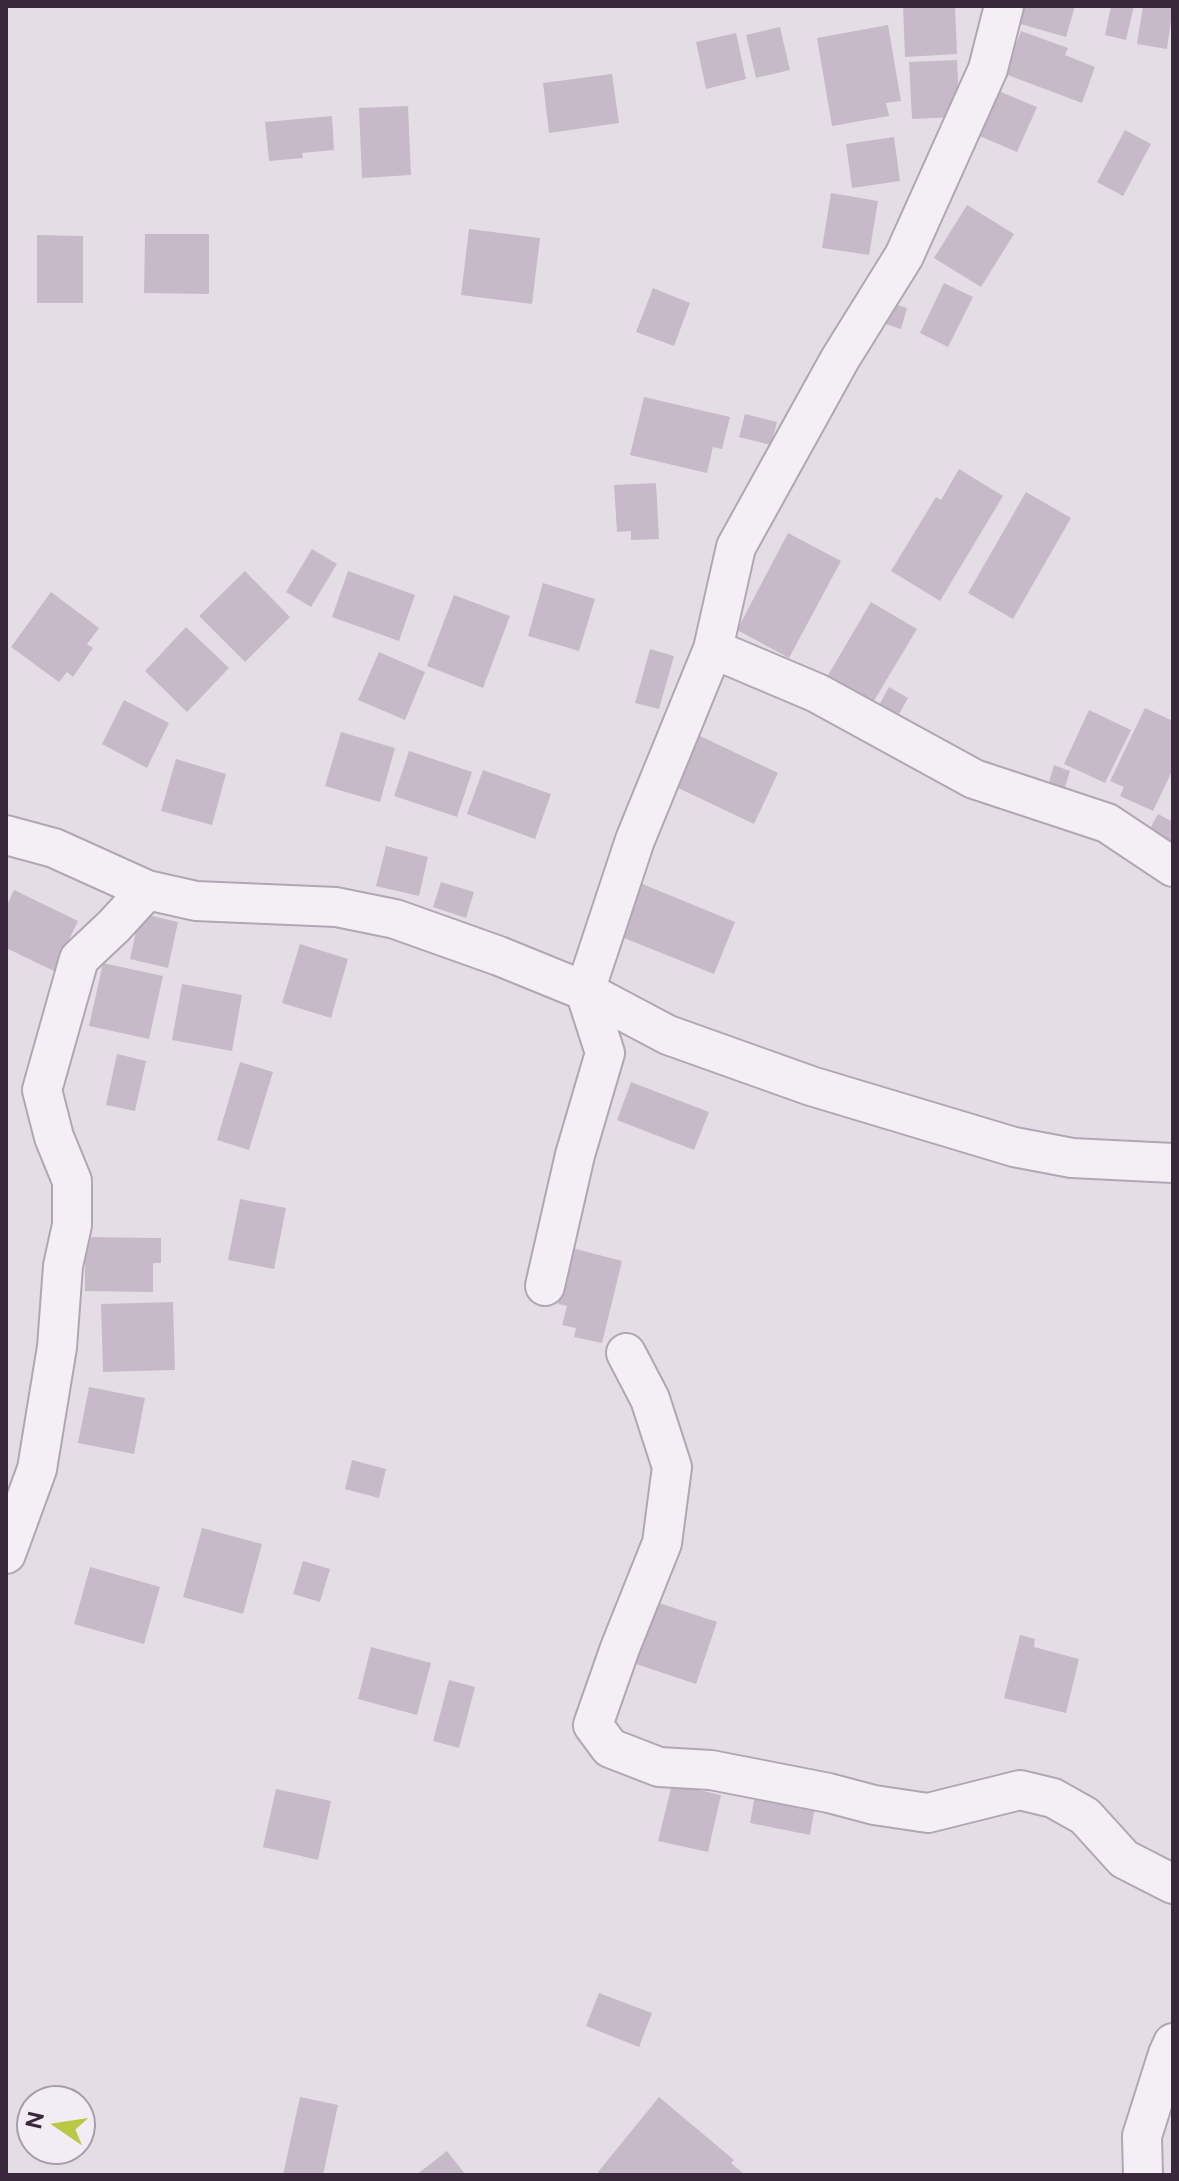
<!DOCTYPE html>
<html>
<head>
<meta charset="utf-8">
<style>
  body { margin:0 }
  #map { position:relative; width:1179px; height:2181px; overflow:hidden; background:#e5dde6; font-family:"Public Sans",sans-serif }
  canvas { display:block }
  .frame { position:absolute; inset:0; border:8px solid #39273c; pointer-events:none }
  .north { position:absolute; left:16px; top:2085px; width:80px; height:80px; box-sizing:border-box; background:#f2ecf4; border:2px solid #a89daa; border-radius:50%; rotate:283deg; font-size:22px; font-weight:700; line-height:32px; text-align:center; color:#39273c }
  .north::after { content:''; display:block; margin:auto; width:28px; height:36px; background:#bbc845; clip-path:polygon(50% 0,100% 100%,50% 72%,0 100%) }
</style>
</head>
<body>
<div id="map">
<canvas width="1179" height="2181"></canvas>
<div class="frame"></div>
<div class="north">N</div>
</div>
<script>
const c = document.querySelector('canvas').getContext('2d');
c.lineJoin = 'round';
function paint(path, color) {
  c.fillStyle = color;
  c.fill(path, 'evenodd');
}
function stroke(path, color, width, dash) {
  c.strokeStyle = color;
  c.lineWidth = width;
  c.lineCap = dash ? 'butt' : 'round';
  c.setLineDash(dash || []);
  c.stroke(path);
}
paint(new Path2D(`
  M903,6h52l2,48 -52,3z
  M1014,6h61l-9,31 -56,-16z
  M1111,6h23l-8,34 -21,-5z
  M1143,6h30l-6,43 -30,-5z
  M888,25l13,76 -15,2 3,13 -57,10 -15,-88z
  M780,27l10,43 -34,8 -10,-43z
  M1021,31l47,17 -3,7 30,12 -13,36 -77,-29z
  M736,33l10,46 -40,10 -10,-47z
  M957,60l3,57 -48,2 -3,-57z
  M612,74l7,49 -70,10 -6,-50z
  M996,90l41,17 -20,45 -40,-17z
  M408,106l3,69 -49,3 -3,-70z
  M332,116l2,34 -32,3 1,5 -34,3 -4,-39z
  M1125,130l26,14 -28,52 -26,-14z
  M894,137l6,44 -48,7 -6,-44z
  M831,193l47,8 -9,54 -47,-7z
  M967,205l47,29 -33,53 -47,-29z
  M469,229l71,9 -8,66 -71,-9z
  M145,234h64v60l-65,-1z
  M37,235l46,1v67h-46z
  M944,283l29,14 -25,50 -28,-14z
  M653,288l37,15 -16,43 -38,-14z
  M891,303l16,5 -6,21 -16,-5z
  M644,397l86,20 -8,32 -9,-2 -6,26 -77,-18z
  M745,414l32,8 -6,23 -32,-8z
  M959,469l44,27 -63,105 -49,-30 45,-74 5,3z
  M656,483l3,56 -28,1v-9l-14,1 -3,-47z
  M1026,492l45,26 -58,101 -45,-26z
  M788,533l53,28 -52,97 -52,-28z
  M312,549l25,15 -26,43 -25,-15z
  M245,571l45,46 -45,45 -46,-46z
  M348,571l67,24 -16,46 -67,-24z
  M543,583l52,16 -16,52 -51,-15z
  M51,592l48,36 -12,16 6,4 -20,29 -6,-5 -8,10 -48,-35z
  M454,595l56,21 -27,72 -56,-22z
  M871,602l46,27 -45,75 -45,-27z
  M186,627l43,41 -42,44 -42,-41z
  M650,649l24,7 -15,53 -24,-6z
  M379,652l46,20 -20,48 -47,-20z
  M889,687l19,11 -11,20 -19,-11z
  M124,700l45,23 -22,45 -45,-24z
  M1145,708l28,13v48l-20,42 -33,-15 4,-9 -14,-6z
  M1089,710l42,20 -26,53 -41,-19z
  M341,732l54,16 -15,54 -55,-16z
  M698,735l80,38 -24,51 -80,-38z
  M409,751l63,21 -15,45 -63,-21z
  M176,759l50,15 -14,51 -51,-14z
  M1054,765l16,6 -8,26 -16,-5z
  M483,770l68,24 -16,45 -68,-25z
  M1158,814l15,8v21l-3,6 -24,-13z
  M386,846l42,11 -9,39 -43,-10z
  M635,881l100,41 -21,52 -100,-40z
  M441,882l33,10 -8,26 -33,-11z
  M14,890l64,31 -24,50 -48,-23v-41z
  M140,913l38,9 -10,46 -38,-9z
  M300,944l48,15 -17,59 -49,-15z
  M103,963l60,13 -14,63 -60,-13z
  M182,984l60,11 -10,56 -60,-11z
  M117,1054l29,7 -11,50 -29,-6z
  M240,1062l33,10 -24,78 -32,-10z
  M631,1082l78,30 -15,38 -77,-30z
  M240,1199l46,9 -12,61 -46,-9z
  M85,1237l76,1v25h-8v29l-68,-1z
  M572,1248l50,13 -20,82 -28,-6 2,-9 -14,-3 5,-19 -9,-2z
  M173,1302l2,68 -72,2 -2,-68z
  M89,1387l56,11 -11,56 -56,-11z
  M352,1460l34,9 -7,29 -34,-9z
  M202,1528l60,16 -19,70 -60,-17z
  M303,1561l27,8 -10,33 -27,-8z
  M90,1567l70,20 -16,57 -70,-20z
  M656,1602l61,20 -21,62 -60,-20z
  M1020,1635l15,4 -1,8 45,12 -13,54 -62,-15z
  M371,1647l60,16 -14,52 -59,-16z
  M449,1680l26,7 -16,61 -26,-7z
  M672,1784l49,11 -13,57 -50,-11z
  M276,1789l55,12 -13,59 -55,-13z
  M755,1795l60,11 -5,29 -60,-12z
  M599,1993l53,20 -13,34 -53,-21z
  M300,2097l38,8 -15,70h-40z
  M659,2097l75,63 -3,3 14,12h-144l-3,-3z
  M447,2151l19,24h-50z`), '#c7bac8');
const minor = new Path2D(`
  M713,649l104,44 157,86 133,44 66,44
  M6,835l48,13 93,42 -33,36 -35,33 -37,131 12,47 18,44v44l-9,41 -6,81 -20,122 -31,85
  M147,890l49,11 140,6 59,12 104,37 86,35 83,44 143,51 203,61 58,11 101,5
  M545,1286l30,-131 30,-102 -20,-62 50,-151 78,-191 23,-102 104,-188 64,-103 84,-187 16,-63
  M626,1353l24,46 22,68 -10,76 -42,105 -27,77 17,23 49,19 52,3 118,23 45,12 54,8 92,-23 33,8 32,18 39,43 49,25
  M1143,2175l-1,-39 26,-82 5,-11`);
stroke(minor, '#b1a6b3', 42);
stroke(minor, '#f4eff5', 38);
</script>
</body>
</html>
